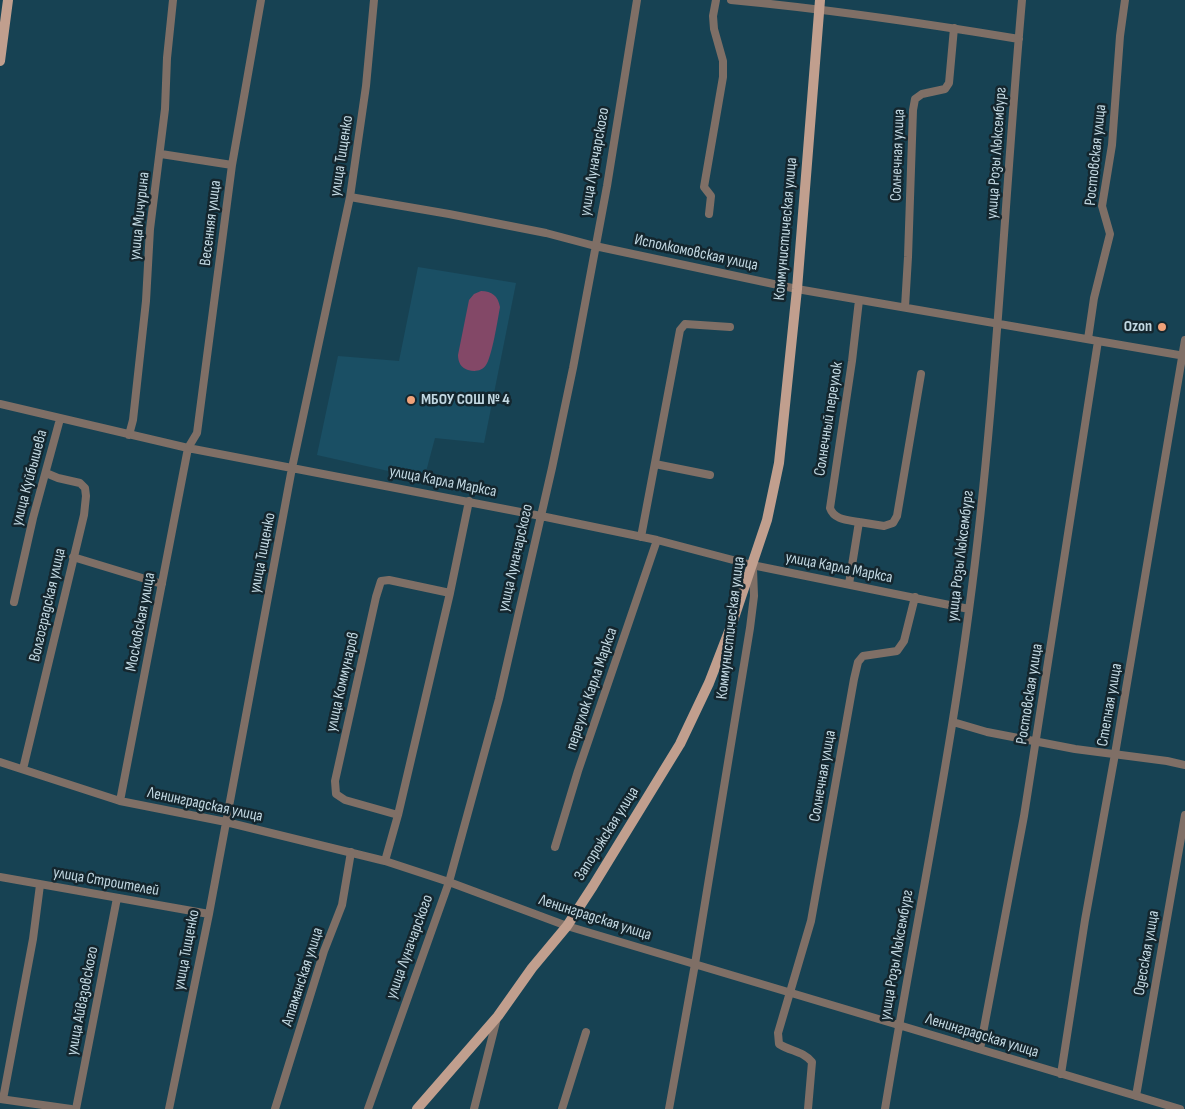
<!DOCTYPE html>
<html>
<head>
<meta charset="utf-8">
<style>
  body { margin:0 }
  canvas { display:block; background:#174253 }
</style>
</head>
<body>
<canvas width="1185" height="1109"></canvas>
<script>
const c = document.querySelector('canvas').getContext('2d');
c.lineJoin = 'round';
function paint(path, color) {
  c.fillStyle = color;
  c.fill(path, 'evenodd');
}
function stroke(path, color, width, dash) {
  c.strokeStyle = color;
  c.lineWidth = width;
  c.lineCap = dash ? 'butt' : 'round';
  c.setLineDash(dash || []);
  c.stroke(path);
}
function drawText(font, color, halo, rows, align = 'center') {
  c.font = font + ' "Sofia Sans Condensed",sans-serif';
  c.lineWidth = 5;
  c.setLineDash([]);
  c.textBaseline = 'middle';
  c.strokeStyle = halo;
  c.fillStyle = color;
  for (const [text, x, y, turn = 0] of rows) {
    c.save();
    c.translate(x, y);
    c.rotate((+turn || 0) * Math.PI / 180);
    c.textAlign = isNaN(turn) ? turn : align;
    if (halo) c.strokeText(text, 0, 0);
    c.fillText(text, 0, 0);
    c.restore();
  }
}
paint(new Path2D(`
  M418,267l98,16 -32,160 -49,-5 -11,41 -107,-24 21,-99 61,5z`), '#1a4f64');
paint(new Path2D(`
  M481,291c11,0 17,5 19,16 -2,11 -8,50 -14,58 -4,6 -11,7 -18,5 -7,-2 -10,-8 -10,-15l11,-55 5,-6z`), '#834867');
stroke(new Path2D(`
  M731,0c96,9 192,23 288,39
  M161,154l71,11
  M350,197l99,17 97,19 49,13 202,43 388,67
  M709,214l2,-18 -7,-9 19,-110v-16l-9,-32 -1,-13 3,-16
  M905,307l3,-50 5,-147 2,-11 7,-5 23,-5 4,-6 5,-55
  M1088,339l6,-41 16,-64 -8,-28 10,-61 8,-109 5,-36
  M0,404l188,44 353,68 116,24 95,25 217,44
  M129,435l4,-15 13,-119 4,-72 15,-120 2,-51 6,-58
  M655,464l55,11
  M859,522c-11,-2 -25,-2 -29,-14l22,-147 7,-61
  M641,537l39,-207 5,-6 45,3
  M73,557l89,27
  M849,584l10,-62 25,4 9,-3 4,-7 24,-142
  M14,602l19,-84 27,-99
  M953,722l34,10 88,17 92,12 18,4
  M0,762l120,39 106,21 159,39 64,21 118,44 613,183
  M23,769l61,-254 2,-19 -1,-8 -5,-5 -22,-5 -12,-5
  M120,801l68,-353 9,-15 35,-268 29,-165
  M398,815l-53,-15 -9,-6 -1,-13 41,-184 5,-16 8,-1 61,13
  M555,847l23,-76 79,-231
  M385,861l13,-46 52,-222 19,-92
  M0,877l209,37
  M980,1049l44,-233 74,-475
  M1061,1074l24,-154 30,-166 70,-414
  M1136,1096l49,-281
  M0,1099l71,10
  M3,1099l30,-160 7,-54
  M76,1109l41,-211
  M169,1109l40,-195 83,-446 58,-271 16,-111 8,-86
  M275,1109l49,-158 18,-46 9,-53
  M368,1109l81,-227 50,-183 53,-231 21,-100 34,-182 30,-186
  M474,1109l23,-91
  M562,1109l24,-77
  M669,1109l26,-145 55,-336 4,-32 -1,-27
  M808,1109l4,-47c-9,-11 -20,-10 -33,-18l-1,-11 33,-112 43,-242 4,-17 5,-6 34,-5 7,-10 11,-44
  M885,1109c27,-166 62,-332 84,-499 27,-202 35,-407 53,-610`), '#7f6f66', 8);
stroke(new Path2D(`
  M0,61l8,-61
  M417,1109l81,-93 34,-48 35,-42 26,-40 87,-142 29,-61 24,-62 34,-101 12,-57 18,-174 23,-289`), '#c19f8e', 10);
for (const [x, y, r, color] of [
  [1162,327,5,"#f0a279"],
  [411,400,5,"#f0a279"]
]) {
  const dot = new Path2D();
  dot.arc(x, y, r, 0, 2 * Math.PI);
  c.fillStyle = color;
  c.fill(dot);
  stroke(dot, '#14262e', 2);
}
drawText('16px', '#c2d8e2', '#14262e', [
  ["улица Розы Люксембург",997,153,-86],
  ["Солнечная улица",898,155,-88],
  ["Ростовская улица",1096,155,-84],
  ["улица Тищенко",342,156,-81],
  ["улица Луначарского",595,162,-80],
  ["улица Мичурина",140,216,-84],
  ["Весенняя улица",211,223,-83],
  ["Коммунистическая улица",786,229,-85],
  ["Исполкомовская улица",696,253,12],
  ["Солнечный переулок",829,419,-81],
  ["улица Куйбышева",30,478,-75],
  ["улица Карла Маркса",443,482,11],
  ["улица Тищенко",263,553,-79],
  ["улица Розы Люксембург",961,556,-83],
  ["улица Луначарского",516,558,-77],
  ["улица Карла Маркса",839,568,11],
  ["Волгоградская улица",48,605,-77],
  ["Московская улица",141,622,-79],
  ["Коммунистическая улица",731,628,-83],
  ["улица Коммунаров",343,682,-77],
  ["переулок Карла Маркса",592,689,-71],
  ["Ростовская улица",1030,694,-81],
  ["Степная улица",1110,705,-80],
  ["Солнечная улица",823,776,-80],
  ["Ленинградская улица",205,805,12],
  ["Запорожская улица",607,834,-58],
  ["улица Строителей",106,882,10],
  ["Ленинградская улица",595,918,18],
  ["улица Луначарского",410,947,-70],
  ["улица Тищенко",187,950,-79],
  ["Одесская улица",1147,953,-80],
  ["улица Розы Люксембург",897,955,-80],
  ["Атаманская улица",303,977,-72],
  ["улица Айвазовского",83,1001,-79],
  ["Ленинградская улица",982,1036,17]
]);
drawText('bold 16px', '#c2d8e2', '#14262e', [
  ["Ozon",1152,327],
  ["МБОУ СОШ № 4",421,400,"left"]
], 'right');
</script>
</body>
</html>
